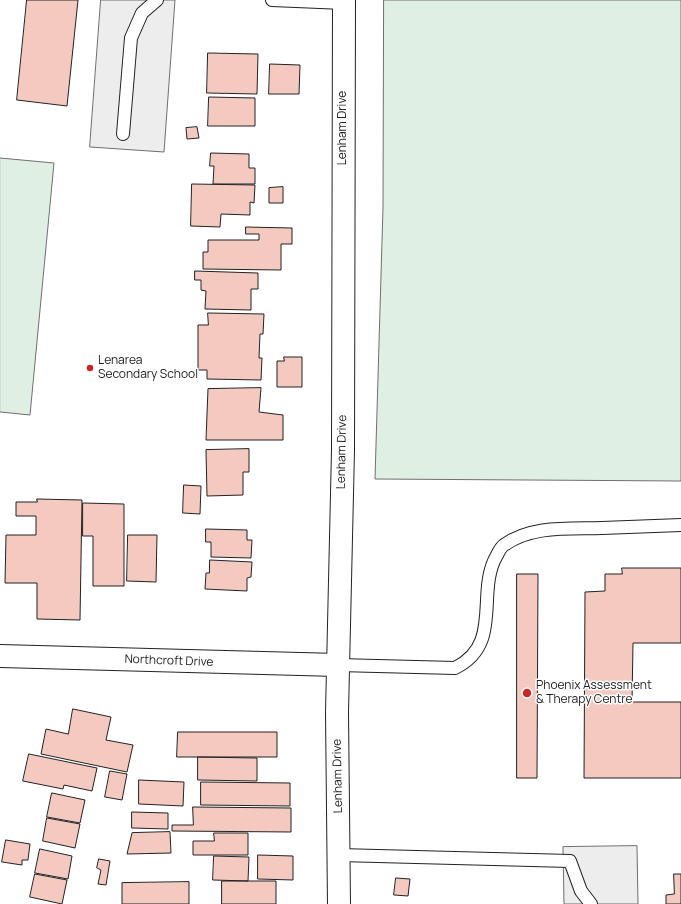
<!DOCTYPE html>
<html>
<head>
<meta charset="utf-8">
<style>
  body { margin:0 }
  canvas { display:block; background:#fff }
</style>
</head>
<body>
<canvas width="681" height="904"></canvas>
<script>
const c = document.querySelector('canvas').getContext('2d');
c.lineJoin = 'round';
function paint(path, color) {
  c.fillStyle = color;
  c.fill(path, 'evenodd');
}
function stroke(path, color, width, dash) {
  c.strokeStyle = color;
  c.lineWidth = width;
  c.lineCap = dash ? 'butt' : 'round';
  c.setLineDash(dash || []);
  c.stroke(path);
}
function drawText(font, color, halo, rows, align = 'center') {
  c.font = font + ' Manrope,sans-serif';
  c.lineWidth = 3;
  c.setLineDash([]);
  c.textBaseline = 'middle';
  c.strokeStyle = halo;
  c.fillStyle = color;
  for (const [text, x, y, turn = 0] of rows) {
    c.save();
    c.translate(x, y);
    c.rotate((+turn || 0) * Math.PI / 180);
    c.textAlign = isNaN(turn) ? turn : align;
    if (halo) c.strokeText(text, 0, 0);
    c.fillText(text, 0, 0);
    c.restore();
  }
}
const green = new Path2D(`
  M384,0h297v481l-306,-2 8,-271z
  M0,158l54,5 -24,252 -30,-3z`);
paint(green, '#e0efe3');
stroke(green, '#6f6f6f', 1);
const parking = new Path2D(`
  M101,0h74l-11,152 -74,-5z
  M637,846l1,58h-74l-1,-57z`);
paint(parking, '#ededed');
stroke(parking, '#6f6f6f', 1);
const building = new Path2D(`
  M27,0h51l-11,106 -50,-6z
  M208,53l50,1 -1,40 -50,-1z
  M270,64l30,1 -1,29h-30z
  M209,97l46,1v28h-47z
  M197,127l2,11 -12,1 -1,-11z
  M211,153l38,1v14h6v16h-42l1,-18h-4z
  M192,184l63,1 -1,18 -4,-1v13l-29,-1 -1,13 -29,-1z
  M283,187v16h-14v-15z
  M246,227l46,1v16h-11v26l-78,-1v-17h5v-12h51v-6h-13z
  M195,271l63,2v16h-7v21l-46,-1 1,-18 -5,-1v-10h-6z
  M208,313l56,1 -1,20h-3l-1,24h3l-1,22 -54,-1v-9h-9v-45h10z
  M284,357h18v30h-25v-26h7z
  M261,388l-2,24 24,3v25h-77l2,-51z
  M249,449v23h-6v23l-36,1 -1,-46z
  M184,485l17,1 -1,28 -17,-1z
  M37,499l45,1 -2,120 -43,-1v-36h-32l1,-48h30v-19h-20v-14h21z
  M83,503l41,1v82h-31v-50h-10z
  M206,529l41,1v10h5l-1,18 -40,-1v-15h-5z
  M128,535h29l-1,47 -29,-1z
  M210,560l42,2 -1,15 -4,1v13l-42,-2 1,-16h3z
  M622,568h59v75h-48l-1,59h49v76h-97l1,-186 20,-1v-17h17z
  M517,574h21l-1,204h-20z
  M73,709l38,8 -5,23 27,5 -6,27 -86,-18 5,-25 22,5z
  M178,732h99v25h-100z
  M29,754l68,14 -5,23 -28,-6 -1,4 -40,-8z
  M198,757l59,1v23l-59,-1z
  M110,771l17,3 -5,26 -17,-3z
  M139,780l45,2 -1,24 -44,-2z
  M201,782l89,1v23l-89,-1z
  M52,793l33,7 -5,23 -33,-6z
  M193,807l98,1v24l-119,-1v-6h21z
  M132,812l36,1v16l-36,-1z
  M47,818l33,6 -5,24 -32,-7z
  M170,832l1,21 -44,1 5,-21z
  M214,833h34v22h-55v-14h21z
  M6,840l24,4 -2,16h-6v5l-20,-3z
  M40,849l32,7 -4,23 -33,-6z
  M258,855l35,1v24l-35,-1z
  M214,856l35,1 -1,24 -35,-1z
  M99,859l11,2 -4,24 -8,-1 3,-14 -4,-2z
  M35,874l32,6 -5,24 -32,-7z
  M674,874h7v30h-15v-9l8,-1z
  M396,878l14,1 -2,17 -14,-1z
  M222,881h54v23h-54z
  M189,882v22h-67v-21z`);
paint(building, '#f3c9c0');
stroke(building, '#222', 1);
const service = new Path2D(`
  M272,0l72,3
  M123,134l8,-96 11,-25 15,-13
  M338,665l117,3c49,-24 20,-76 42,-113 2,-4 4,-8 7,-10 28,-20 66,-16 98,-17 26,-1 53,-2 79,-3
  M339,855l231,6 11,30 10,13`);
const minor = new Path2D(`
  M0,656l338,9`);
const tertiary = new Path2D(`
  M339,904l-2,-192 6,-262 1,-450`);
stroke(service, '#222', 14);
stroke(minor, '#222', 24);
stroke(tertiary, '#222', 24);
stroke(service, '#fff', 12);
stroke(minor, '#fff', 22);
stroke(tertiary, '#fff', 22);
for (const [x, y, r, color] of [
  [90,368,4,"#c62828"],
  [527,693,5,"#c62828"]
]) {
  const dot = new Path2D();
  dot.arc(x, y, r, 0, 2 * Math.PI);
  c.fillStyle = color;
  c.fill(dot);
  stroke(dot, '#fff', 1.5);
}
drawText('12px', '#222', '#fff', [
  ["Lenham Drive",343,128,-90],
  ["Lenham Drive",342,452,-89],
  ["Northcroft Drive",169,661,2],
  ["Lenham Drive",338,776,-91]
]);
drawText('12px', '#222', '#fff', [
  ["Lenarea",98,361],
  ["Secondary School",98,375],
  ["Phoenix Assessment",536,686],
  ["& Therapy Centre",536,700]
], 'left');
</script>
</body>
</html>
